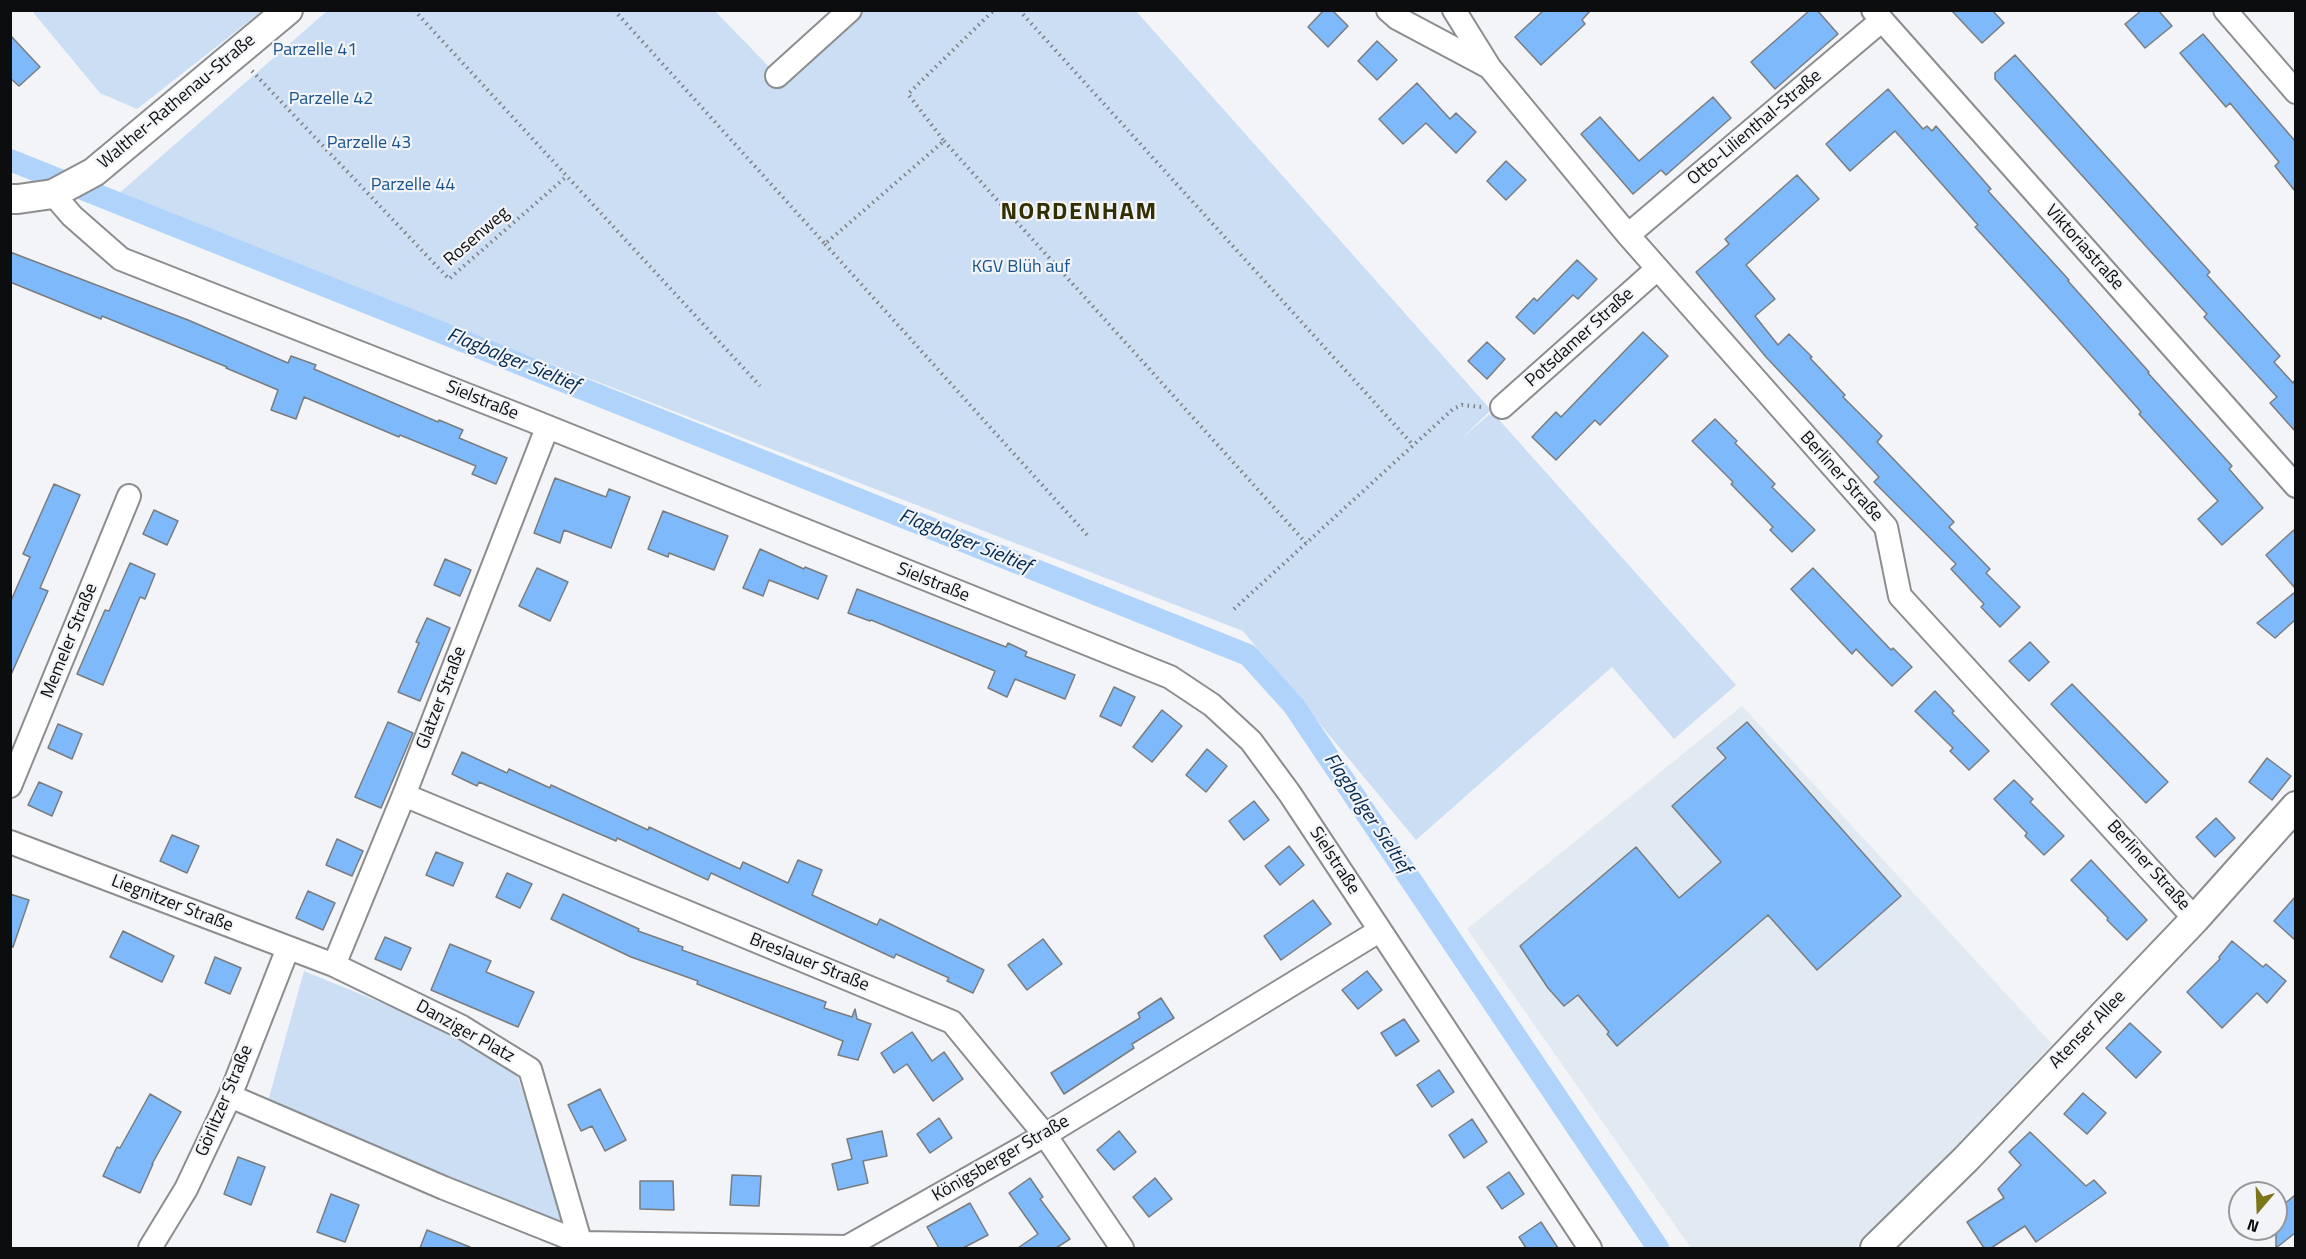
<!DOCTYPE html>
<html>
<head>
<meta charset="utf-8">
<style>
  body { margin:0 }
  #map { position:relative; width:2306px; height:1259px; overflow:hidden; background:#f2f4f7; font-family:"Titillium Web",sans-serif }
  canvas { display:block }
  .frame { position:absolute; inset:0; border:12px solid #0c0d0e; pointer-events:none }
  .north { position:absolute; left:2228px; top:1181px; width:60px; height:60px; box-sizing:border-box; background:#f2f4f7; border:2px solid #96989a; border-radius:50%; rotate:199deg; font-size:16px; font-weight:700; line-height:24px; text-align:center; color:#0c0d0e }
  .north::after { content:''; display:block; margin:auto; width:21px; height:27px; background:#7d7519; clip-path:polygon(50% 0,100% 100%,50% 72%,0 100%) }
</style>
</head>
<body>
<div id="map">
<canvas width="2306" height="1259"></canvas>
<div class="frame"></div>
<div class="north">N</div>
</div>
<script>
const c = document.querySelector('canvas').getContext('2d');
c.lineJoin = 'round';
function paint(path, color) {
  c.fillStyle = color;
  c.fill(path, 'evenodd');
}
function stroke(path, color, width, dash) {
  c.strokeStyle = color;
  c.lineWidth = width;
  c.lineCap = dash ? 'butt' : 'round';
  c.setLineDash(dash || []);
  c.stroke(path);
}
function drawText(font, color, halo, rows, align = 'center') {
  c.font = font + ' "Titillium Web",sans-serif';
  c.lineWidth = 4.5;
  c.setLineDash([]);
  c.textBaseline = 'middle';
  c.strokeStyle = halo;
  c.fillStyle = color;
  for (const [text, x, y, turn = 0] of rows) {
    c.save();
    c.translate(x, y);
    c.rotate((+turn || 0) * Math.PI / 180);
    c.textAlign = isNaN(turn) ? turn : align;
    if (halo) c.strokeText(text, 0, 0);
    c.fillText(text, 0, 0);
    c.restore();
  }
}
paint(new Path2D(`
  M1742,706l310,338 -178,191 -20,13h-163l-224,-319z`), '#e1e9f2');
paint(new Path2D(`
  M32,11h230l-125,98 -37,-16z
  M327,11h388l62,64 79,-64h280l355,399 -30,29 31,-27 244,273 -62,54 -62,-72 -196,173 -173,-209 -1127,-435z
  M304,971l190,78 21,20 50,150v12l-297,-130z`), '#cbdef4');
stroke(new Path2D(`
  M10,160l1238,495 46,51 364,542`), '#b0d3fb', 22);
const building = new Path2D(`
  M1324,10h8l16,16 -20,21 -20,-20z
  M1544,10h47l-9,10 3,4 -44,41 -26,-28z
  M1810,10h7l21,24 -63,55 -24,-27z
  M1951,10h41l12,13 -22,20z
  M2142,10h16l14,16 -27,22 -20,-24z
  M2203,34l92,107v50l-20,-25 4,-4 -49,-59 -4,4 -46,-54z
  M10,35l30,32 -21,19 -9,-8z
  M1377,41l20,19 -20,20 -19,-19z
  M2015,55l195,217 -3,3 73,81 -6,6 19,21 2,-3v51l-25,-28 7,-6 -73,-80 3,-3 -212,-235v-6z
  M1417,83l33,36 6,-6 20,19 -20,21 -30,-30 -23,21 -24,-25z
  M1888,89l35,40 4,-3 5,5 4,-5 55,63 -3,2 81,89 -1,1 81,91 -1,1 84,93 -3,3 34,39 -41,37 -24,-26 20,-18 -79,-87 2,-2 -83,-94 -83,-91 3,-2 -83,-94 -45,40 -24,-27z
  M1713,97l18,21 -65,57 -5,-5 -28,24 -52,-60 19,-17 39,44z
  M1506,161l20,19 -20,20 -19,-19z
  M1797,175l22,24 -73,66 29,34 -20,17 23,29 11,-11 23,23 -2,1 35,37 -2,2 39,39 -5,6 77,80 -5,5 41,42 -4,4 34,34 -20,20 -19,-20 3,-3 -33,-35 5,-5 -82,-82 5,-5 -113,-120 -70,-85 33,-28 -4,-5z
  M10,252l178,68 100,43 3,-7 25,9 -2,4 124,53 1,-2 24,10 -4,8 48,20 -11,26 -24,-10 4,-8 -76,-31 -1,2 -95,-40 -8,22 -25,-9 7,-20 -52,-22 1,-1 -125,-51 -1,3 -91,-37z
  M1577,260l20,19 -19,20 -5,-4 -39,39 -18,-17 18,-19 3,3z
  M1643,332l25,24 -68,69 -5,-5 -39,40 -24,-23 24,-25 5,5z
  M1487,342l18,17 -18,20 -19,-18z
  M1715,419l22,22 -2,2 40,41 -3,3 43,43 -23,22 -22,-22 3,-3 -42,-43 2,-2 -41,-41z
  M555,478l51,19 3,-8 21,8 -19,51 -47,-18 -4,13 -26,-10z
  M54,484l26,11 -40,93 8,3 -38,86v-74l20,-46 -7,-3z
  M154,510l24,11 -11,24 -24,-11z
  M663,511l65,25 -14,34 -45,-17 -1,4 -20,-8z
  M2295,529v59l-29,-33z
  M760,549l44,20 1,-2 22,9 -9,23 -49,-19 -6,16 -20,-8z
  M445,559l26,11 -11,26 -26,-11z
  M130,563l25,11 -10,25 -5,-2 -37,88 -26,-11 28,-64 4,1z
  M537,568l31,14 -18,39 -31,-15z
  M1813,568l78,82 2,-2 19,19 -20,19 -36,-37 -4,5 -61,-65z
  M857,589l149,58 2,-4 19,9 -2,4 50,19 -10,24 -50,-20 -8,18 -19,-9 7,-17 -124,-51 -1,1 -22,-8z
  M2295,592v28l-20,18 -18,-15z
  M427,618l23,10 -30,73 -22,-9 21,-49 -3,-1z
  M2030,642l19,20 -20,19 -20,-20z
  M2072,684l96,98 -22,21 -95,-99z
  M1114,687l21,10 -14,29 -21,-10z
  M1935,691l19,20 -2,2 37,38 -20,19 -19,-19 3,-3 -38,-37z
  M1162,710l20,16 -30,36 -19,-15z
  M388,722l25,11 -32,75 -26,-11z
  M1747,722l154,174 -84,74 -49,-55 -151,131 -10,-12 2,-2 -31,-37 -14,11 -16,-18 -28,-42 116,-99 43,51 42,-36 -49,-56 54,-48 -9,-10z
  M58,724l24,10 -10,25 -24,-11z
  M1207,749l20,17 -21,26 -20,-17z
  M462,752l45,21 2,-4 41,19 1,-3 97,45 1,-3 91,42 3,-7 45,21 10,-23 24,10 -10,25 65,30 3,-6 104,51 -11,23 -26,-12 2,-3 -53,-24 -2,4 -183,-85 -3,7 -91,-42 -1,3 -137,-59 -2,4 -25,-12z
  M2267,758l24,18 -19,24 -23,-18z
  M2014,780l19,19 -3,3 34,34 -20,19 -19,-19 2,-3 -33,-34z
  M39,782l23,10 -10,24 -24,-11z
  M1254,801l15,19 -25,20 -15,-19z
  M2216,818l19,20 -20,19 -19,-20z
  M172,835l27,11 -12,27 -27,-12z
  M337,839l26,12 -11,25 -26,-11z
  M1289,846l15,19 -24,20 -15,-19z
  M436,852l27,11 -10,23 -27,-11z
  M2091,860l56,60 -20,20 -20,-20 1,-2 -37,-38z
  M507,873l25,11 -12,24 -24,-11z
  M308,891l27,12 -12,27 -27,-12z
  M10,894l19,6 -16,47 -3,-1z
  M563,894l76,35 -1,2 45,16 -1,3 144,52 -2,6 28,9 3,-8 2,10 14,5 -13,36 -20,-5 5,-14 -5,-2 -141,-55 1,-3 -67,-24 -80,-38z
  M2295,897v43l-21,-19z
  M1313,900l18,24 -50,36 -17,-24z
  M123,931l51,25 -12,26 -52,-25z
  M385,937l26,11 -10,22 -26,-11z
  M1043,939l19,25 -35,26 -19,-25z
  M2232,941l31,26 3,-3 20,17 -19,22 -10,-10 -35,35 -35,-36 33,-33 -1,-2z
  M450,944l41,17 -5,11 48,20 -16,35 -87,-37z
  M215,957l26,11 -11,26 -25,-11z
  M1367,971l15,19 -24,19 -16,-19z
  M1161,998l13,20 -42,26 2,4 -70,46 -13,-21 89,-55 -2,-5z
  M1404,1019l15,22 -23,15 -15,-23z
  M2130,1023l31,29 -25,26 -30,-30z
  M912,1032l20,29 12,-9 19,27 -30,22 -26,-37 -13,9 -13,-20z
  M1439,1070l15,22 -22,15 -15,-22z
  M600,1089l26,51 -21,11 -13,-25 -11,5 -13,-26z
  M2083,1093l23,20 -19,21 -23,-20z
  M150,1094l31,18 -29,52h1l-13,29 -37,-17 14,-29 3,1z
  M939,1118l13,20 -22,15 -13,-19z
  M1472,1119l15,23 -23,16 -15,-23z
  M882,1131l5,25 -24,5 5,22 -30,7 -6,-26 20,-5 -5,-20z
  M1119,1131l17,21 -22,18 -17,-20z
  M2030,1132l56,54 8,-6 12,13 -70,49 -11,-16 -34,22h-7l-17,-26 37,-24 -6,-9 23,-24 -12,-13z
  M238,1157l27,10 -14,38 -27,-11z
  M1509,1172l15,22 -22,15 -15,-22z
  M732,1175l29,1 -2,30 -29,-1z
  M1030,1178l13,19 -3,2 30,40 -14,9h-38l20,-14 -29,-41z
  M1155,1178l17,21 -23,18 -16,-20z
  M640,1181h33l1,29 -34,-1z
  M331,1194l28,11 -14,37 -28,-10z
  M2295,1195v38l-19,15v-37z
  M970,1203l18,32 -25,13h-24l-12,-21z
  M1541,1222l17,26h-32l-7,-11z
  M427,1230l43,17v1h-50z`);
paint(building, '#7ebafb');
stroke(building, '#7a7c7e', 1.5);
const minor = new Path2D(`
  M1388,10l9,8 92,49
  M1454,10l36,58 138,167 258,292 14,69 295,323
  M1873,10l423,476
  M2225,10l71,82
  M777,76l73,-66
  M53,194l19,22 49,43 407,160 642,258 42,28 39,36 39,53 300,454
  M1628,235l254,-215
  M1502,407l155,-138
  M10,786l119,-290
  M404,795l548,227 93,113 77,113
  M10,842l324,123 128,62 68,42 52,179
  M334,965l70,-170 143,-367
  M230,1096l214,92 138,55 265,4 198,-112 334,-204
  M150,1248l36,-59 44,-93 58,-148`);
const tertiary = new Path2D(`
  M10,199h8l35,-5 41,-22 194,-162
  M1875,1248l91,-89 229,-240 101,-113`);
stroke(minor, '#8b8d8f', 26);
stroke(tertiary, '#8b8d8f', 32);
stroke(new Path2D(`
  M414,10l346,376
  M614,10l211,234 119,-103 -36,-47 86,-84
  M1019,10l394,435
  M252,71l197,208 118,-103
  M944,141l362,402
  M825,244l264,293
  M1234,609l219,-200 9,-4 19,2`), '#7e7f81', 4, [1.5, 4.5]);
stroke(minor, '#fff', 22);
stroke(tertiary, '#fff', 28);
drawText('18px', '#185490', '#f2f4f7', [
  ["Parzelle 41",315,51],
  ["Parzelle 42",331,100],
  ["Parzelle 43",369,144],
  ["Parzelle 44",413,186],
  ["KGV Blüh auf",1021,268]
]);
drawText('18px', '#0c0d0e', '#f2f4f7', [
  ["Walther-Rathenau-Straße",177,102,-40],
  ["Otto-Lilienthal-Straße",1755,128,-40],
  ["Rosenweg",477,237,-41],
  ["Viktoriastraße",2084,248,48],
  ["Potsdamer Straße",1580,338,-42],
  ["Sielstraße",482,401,22],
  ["Berliner Straße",1841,477,48],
  ["Sielstraße",933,583,22],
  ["Memeler Straße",70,641,-68],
  ["Glatzer Straße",442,698,-69],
  ["Sielstraße",1334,861,57],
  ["Berliner Straße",2148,866,48],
  ["Liegnitzer Straße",172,904,21],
  ["Breslauer Straße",809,963,22],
  ["Atenser Allee",2088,1030,-46],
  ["Danziger Platz",465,1032,29],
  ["Görlitzer Straße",225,1101,-67],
  ["Königsberger Straße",1001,1159,-30]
]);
drawText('italic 20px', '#002a52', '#f2f4f7', [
  ["Flagbalger Sieltief",513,361,22],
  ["Flagbalger Sieltief",965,542,22],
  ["Flagbalger Sieltief",1367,814,56]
]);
c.letterSpacing = '1.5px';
drawText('bold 24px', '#322f04', '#f2f4f7', [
  ["NORDENHAM",1079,213]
]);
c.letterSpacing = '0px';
</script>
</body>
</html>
